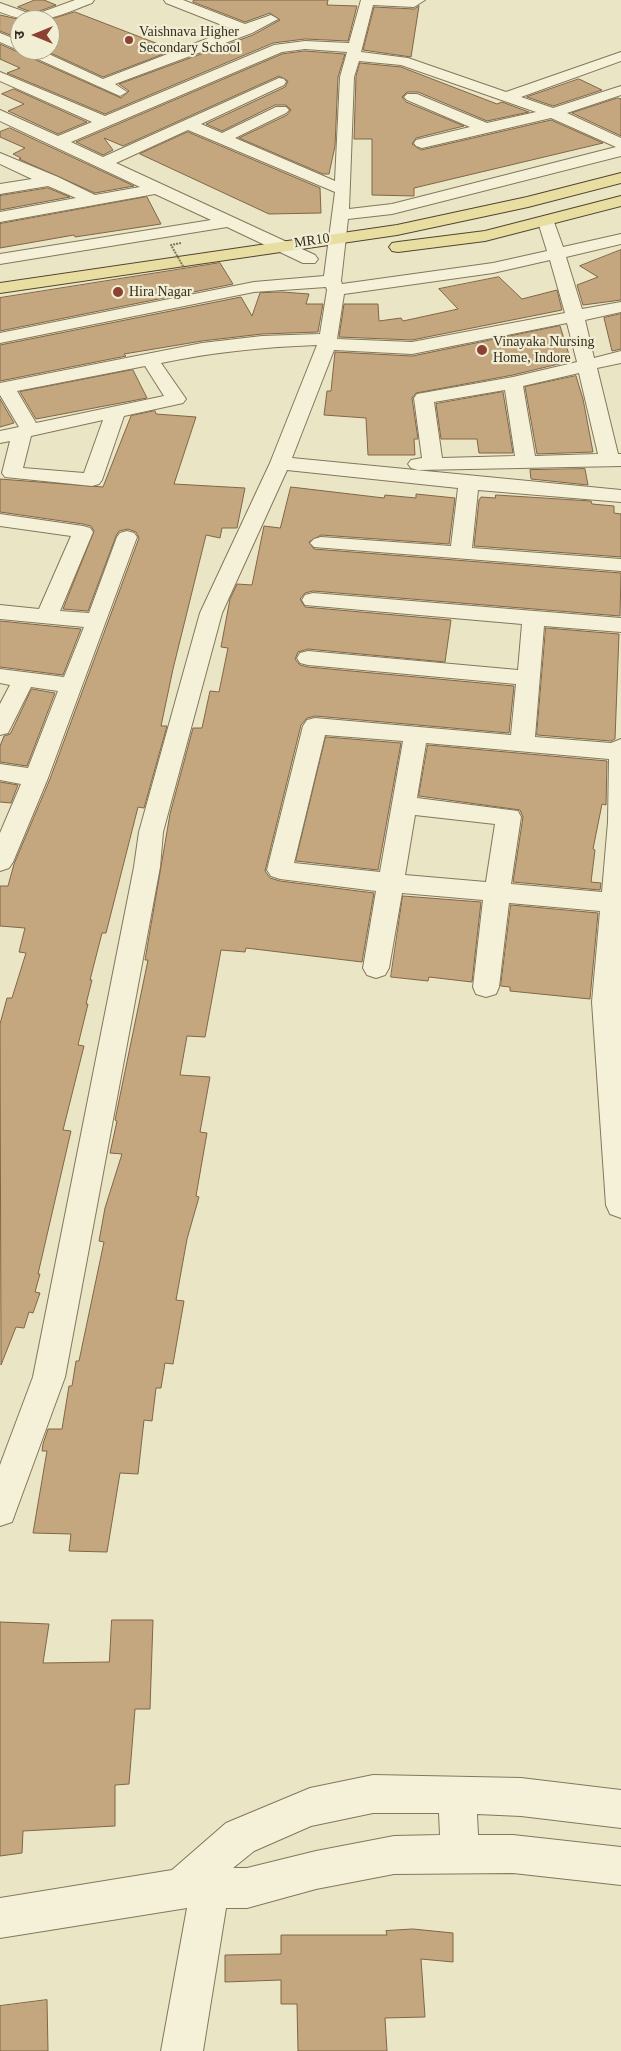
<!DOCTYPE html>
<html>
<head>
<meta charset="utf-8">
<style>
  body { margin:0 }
  #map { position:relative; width:621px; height:2051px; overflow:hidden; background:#eae5c5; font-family:Georgia,"Noto Sans Devanagari",serif }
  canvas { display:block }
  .north { position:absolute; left:10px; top:10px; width:50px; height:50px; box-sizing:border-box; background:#f2eed4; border:1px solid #a6a18c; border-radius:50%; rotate:270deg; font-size:14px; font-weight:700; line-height:20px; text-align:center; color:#342d20 }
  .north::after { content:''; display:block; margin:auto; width:18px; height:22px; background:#8c4133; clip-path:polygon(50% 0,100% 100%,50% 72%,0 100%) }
</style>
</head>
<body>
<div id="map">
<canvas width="621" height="2051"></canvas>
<div class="north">उ</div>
</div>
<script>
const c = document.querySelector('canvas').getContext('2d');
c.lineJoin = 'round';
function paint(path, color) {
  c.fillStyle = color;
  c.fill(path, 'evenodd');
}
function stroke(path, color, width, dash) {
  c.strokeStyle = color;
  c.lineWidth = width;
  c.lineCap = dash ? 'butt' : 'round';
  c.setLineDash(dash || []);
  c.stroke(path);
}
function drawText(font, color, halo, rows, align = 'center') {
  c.font = font + ' Georgia,serif';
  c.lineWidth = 4.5;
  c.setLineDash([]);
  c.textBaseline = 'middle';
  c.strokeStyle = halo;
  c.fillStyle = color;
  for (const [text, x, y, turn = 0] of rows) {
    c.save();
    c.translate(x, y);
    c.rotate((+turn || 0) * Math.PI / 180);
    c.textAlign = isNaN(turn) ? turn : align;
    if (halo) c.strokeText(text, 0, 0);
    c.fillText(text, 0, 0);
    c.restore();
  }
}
const building = new Path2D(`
  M35,0h9l12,5 -22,8 -16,-6z
  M194,0h134l-1,5 30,1 -9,35 -43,-2 -32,4 -168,71 -98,-41 13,-5 -20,-9v-15l121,54 8,-7 -10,-7 134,-49 27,-15 -10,-7 -25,9 -52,-20z
  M419,6l-8,51 -48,-7 11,-43 40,2z
  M75,12l99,38 -71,27 -59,-27h6v-30h-2z
  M0,15l22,5 -2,19 -20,-8z
  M305,51l40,3 -7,23 -3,69 -6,28h-6l-84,-36 48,-23 4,-5 -5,-5h-11l-53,26 -16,-7 79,-37 3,-6 -9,-5 -156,70 -19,-8 9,12 -10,5 -27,-13 206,-88z
  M360,63l41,4 96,37 5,-2 27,10 -42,9 -69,-29h-11l-5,5 4,5 58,24 -48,12 -4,6 9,6 130,-30 52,23 -189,45v8l-42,-1v-56h-18l2,-62z
  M579,79l23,11 -49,16 -26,-9z
  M14,89l73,33 -29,12 -50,-23 16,-7 -22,-10z
  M618,98l3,1v37l-49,-23z
  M10,128l124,58 -39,7 -76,-34 2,-1 -8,-4 12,-6 -25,-11v-5z
  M188,132l132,56 1,25 -52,1 -129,-60z
  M48,188l22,9 -70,13v-14z
  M147,197l14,27 -86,13 -1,-2 -74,13v-24z
  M621,250v50l-38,5 -6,-20 21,-8 -18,-11z
  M220,263l13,21 -233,47v-33z
  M499,277l23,22 35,-9 5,20 -150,30 -73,-3 5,-33h34l1,17 22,-3 2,3 55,-12 -19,-20z
  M282,292l27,2 -3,10h17l-5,28 -56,2 -60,7 -78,13 2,2 -126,25v-36l241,-48 11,19 8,-23z
  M621,314v35l-9,2 -8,-33z
  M560,326l11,35 -58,14 -97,18 -4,5 6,41h-4l1,16h-47l-2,-37 -42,-3 3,-24h4l4,-39 77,4z
  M133,370l14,28 -111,21 -16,-27z
  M576,376l7,23 10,53 -56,2 -12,-67z
  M503,392l10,61h-34l-2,-14h-36l-5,-35z
  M0,399l14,24 -14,4z
  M155,411l1,3 40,3 -22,67 71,4 -8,40h-15l-2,10 -14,-3 -33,134 -12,57h6l-23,82 -6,-1 -32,126h-4l-12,47h2l-6,24h2l-10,41 6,1 -21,84 8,1 -33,143h2l-5,18 5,1 -7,20 -4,-1 -5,16 -8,-1 -15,38 -1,-341 7,-26h5l14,-45 -7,-1 6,-24 -25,-2v-40h8l6,-22 36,-85 89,-241 -3,-6 -8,-3 -9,2 -3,5 -28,75 -25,-2 31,-78 -3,-5 -8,-2 -83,-12v-33l103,8 28,-71z
  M585,469l3,16 -57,-6 -1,-9z
  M291,487l93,11 1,-3 31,3v-4l39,4 -6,46 -128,-9 -12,7 5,7 307,24 -1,43 -307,-25 -8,2 -5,6 5,8 146,13 -6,42 -137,-13 -10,3 -3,7 5,6 8,2 206,19 -5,47 -194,-17 -8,2 -6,7 -36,146 5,7 10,3 94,12 -12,69 -116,-14 -1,4 -24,-2 -16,87 -18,-1 -7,39 30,2 -10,55 7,1 -11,63 3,1 -12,42 -11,61 8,1 -11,63 -8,-1 -4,25h-5l-4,33 -8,-1 -6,54 -18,-1 -13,79 -38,-1 2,-17 -38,-1 14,-82h-5l1,-7 5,-15h14l7,-43h3l4,-25h3l25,-119 -5,-1 6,-33 17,-54 -12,-1 7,-32 -2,-1 33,-160h-3l25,-146 23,-86h9l8,-37 9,1 9,-44 -7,-1 9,-48 7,-15 15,1 12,-59 16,2z
  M496,495l95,6 1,3 22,2v7l7,1v43l-147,-11 5,-46 2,-3 14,1z
  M0,621l81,8 -18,46 -63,-8z
  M546,628l73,6 -4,105 -4,2 -74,-6z
  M32,689l23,4 -28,73 -27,-4v-16l4,-10 6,-2z
  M326,737l75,6 -23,127 -82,-9z
  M428,745l179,16 -1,44 -4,-1 -9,45 2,1 -4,32 10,1 -1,7 -87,-8 10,-65 -3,-7 -101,-14z
  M0,782l18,3 -7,18 -11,-1z
  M403,896l78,6 -9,80 -43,-5 -1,4 -37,-4z
  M511,905l87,8 -8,86 -80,-8v-4l-9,-1z
  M112,1620h41l-3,89h-15l-6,75 -14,1v41l-92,5 -1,22 -22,3v-234l49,2 -6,39 66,-1z
  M413,1929l40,4v29l-32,-3 4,58 -40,1 2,33h-89l-1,-47h-16v-24l-56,2v-27l56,-1v-19h106l-1,-4z
  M47,2000l1,51h-48v-45z`);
paint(building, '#c4a77f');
stroke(building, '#806645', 1);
const minor = new Path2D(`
  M75,0h19l-2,3c-37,14 -53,24 -92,9v-9l34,12z
  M164,0h19l62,24 26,-9 7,4 -26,14 -137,51 12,8 -7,4 -120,-54v-9l20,8v9h20l63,29 129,-50 -66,-26z
  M361,0h64l-11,7 -41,-2 -12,47 47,6 98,34 115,-40v9l-100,36 32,11 68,-22v9l-54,18 54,25v18l-229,58 -44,5 -7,62 1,3 151,-21 54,-12 -9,-29 2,-4h12l2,4 9,25 58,-13v10l-55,13 16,52 39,-7v10l-36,8 9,38 27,-7v12l-24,5 21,86h3v12l-203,4 -7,-2 -3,-4 3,-4 11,-2 -8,-60 3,-4 96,-17 64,-15 -10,-39 -155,31 -78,-4 -42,108 329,32v12l-143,-12 -6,58 149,11v12l-307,-24 -4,-4 4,-4 7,-2 130,9 7,-58 -171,-18 -65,143 -59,219 -3,35 -95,510 -53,145 -12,4v-61l33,-88 101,-510 5,-35 61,-219 70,-150 47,-118c-53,2 -104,7 -156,18l25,36 -3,4 -59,13 -22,64 -3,4 -7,2 -87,-9 -3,-4 8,-32 -10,2v-12l19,-4 -19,-32v-12l202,-40 60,-7 58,-2 7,-44 -1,-3 -72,5 -254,51v-10l254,-51 70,-6 11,-84 -147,-62 -72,33 199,92 3,4 -3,4h-12l-76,-36 -227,37v-10l211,-34 -56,-26 -155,28v-10l76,-14 -28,-12 -48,8v-10l32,-5 -32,-15v-11l58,24 37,18 45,-8 -140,-66v-11l58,26 34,-14 -92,-41v-9l105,44 169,-71 31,-4 44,2zM305,49l42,3 -7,25 -5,104 -100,-43 51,-25 3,-3 -3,-3h-10l-54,26 -21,-9 83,-39 2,-3 -2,-3 -5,-1 -176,79 -32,-15 211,-90zM359,61l42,4 135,47 -49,11 -70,-29h-10l-3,3 3,3 63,27 -54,13 -2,3 2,3 6,2 129,-30 65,29 -224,57 -43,5 5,-132zM550,260l15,53 -153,29 -75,-3 7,-45 149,-21zM145,366l19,30 -128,27 -19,-32zM579,373l19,81 -63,2 -12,-70zM505,390l10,66 -73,2 -8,-56zM103,420l-19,53 -61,-5 8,-32z
  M0,514l83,12 7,2 3,4 -33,79 29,2 28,-76 3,-4 7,-2 7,2 3,4 -89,241 -35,84 -4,6 -9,3v-38l21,-49 -21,-4v-16l28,4 30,-77 -27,-4 -23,46 -8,2v-31l10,-19 -10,-2v-14l64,8 20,-50 -84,-8v-14l39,4 32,-73 -71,-10z
  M313,593l308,25v14l-77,-6 -9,111 76,6 10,-4v479l-11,-4 -4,-9 -14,-203 8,-91 -91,-8 -10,84 -3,7 -10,3 -10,-3 -3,-7 10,-87 -81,-7 -13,75 -4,7 -9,3 -9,-3 -4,-7 13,-77 -96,-12 -9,-3 -4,-6 36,-144 4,-6 8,-2 196,17 5,-51 -208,-19 -8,-2 -3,-5 3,-5 8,-2 210,19 4,-46 -217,-19 -3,-5 3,-5zM325,735l78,6 -23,131 -86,-9zM426,743l183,16 -1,63 -6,70 -91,-8 10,-67 -3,-6 -101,-13zM415,815l80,9 -9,58 -81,-7z
  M373,1775l148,3 100,12v38l-100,-12 -44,-2 1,21h35l108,12v38l-108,-12 -119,1 -78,15 -69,19h-21l-23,143h-42l26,-143 -187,30v-40l172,-28 54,-47 84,-35zM373,1813h66l1,22 -46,1 -78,15 -69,17h-14l21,-17 57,-25z`);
const major = new Path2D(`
  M621,173v10l-93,24 -131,28 -397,58v-10l397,-58 130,-28z
  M621,196v10l-136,35 -87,11 -6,-1 -3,-4 3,-4 6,-1 87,-11z`);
stroke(minor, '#83775d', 2);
stroke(major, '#514531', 2);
paint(minor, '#f5f1d8');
paint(major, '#e9dea1');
stroke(new Path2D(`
  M181,243l-10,2 13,23`), '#83775d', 2, [2, 1]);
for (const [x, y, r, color] of [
  [129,40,5,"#8c4133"],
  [118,292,6,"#8c4133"],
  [482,350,6,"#8c4133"]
]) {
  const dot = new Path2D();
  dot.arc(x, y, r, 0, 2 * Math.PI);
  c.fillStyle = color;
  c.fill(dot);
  stroke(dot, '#f2eed4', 2);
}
drawText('14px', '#342d20', '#f2eed4', [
  ["Vaishnava Higher",139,32],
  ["Secondary School",139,48],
  ["Hira Nagar",129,292],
  ["Vinayaka Nursing",493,342],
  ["Home, Indore",493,358]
], 'left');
drawText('14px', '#342d20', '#f2eed4', [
  ["MR10",312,241,-8]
]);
</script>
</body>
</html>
